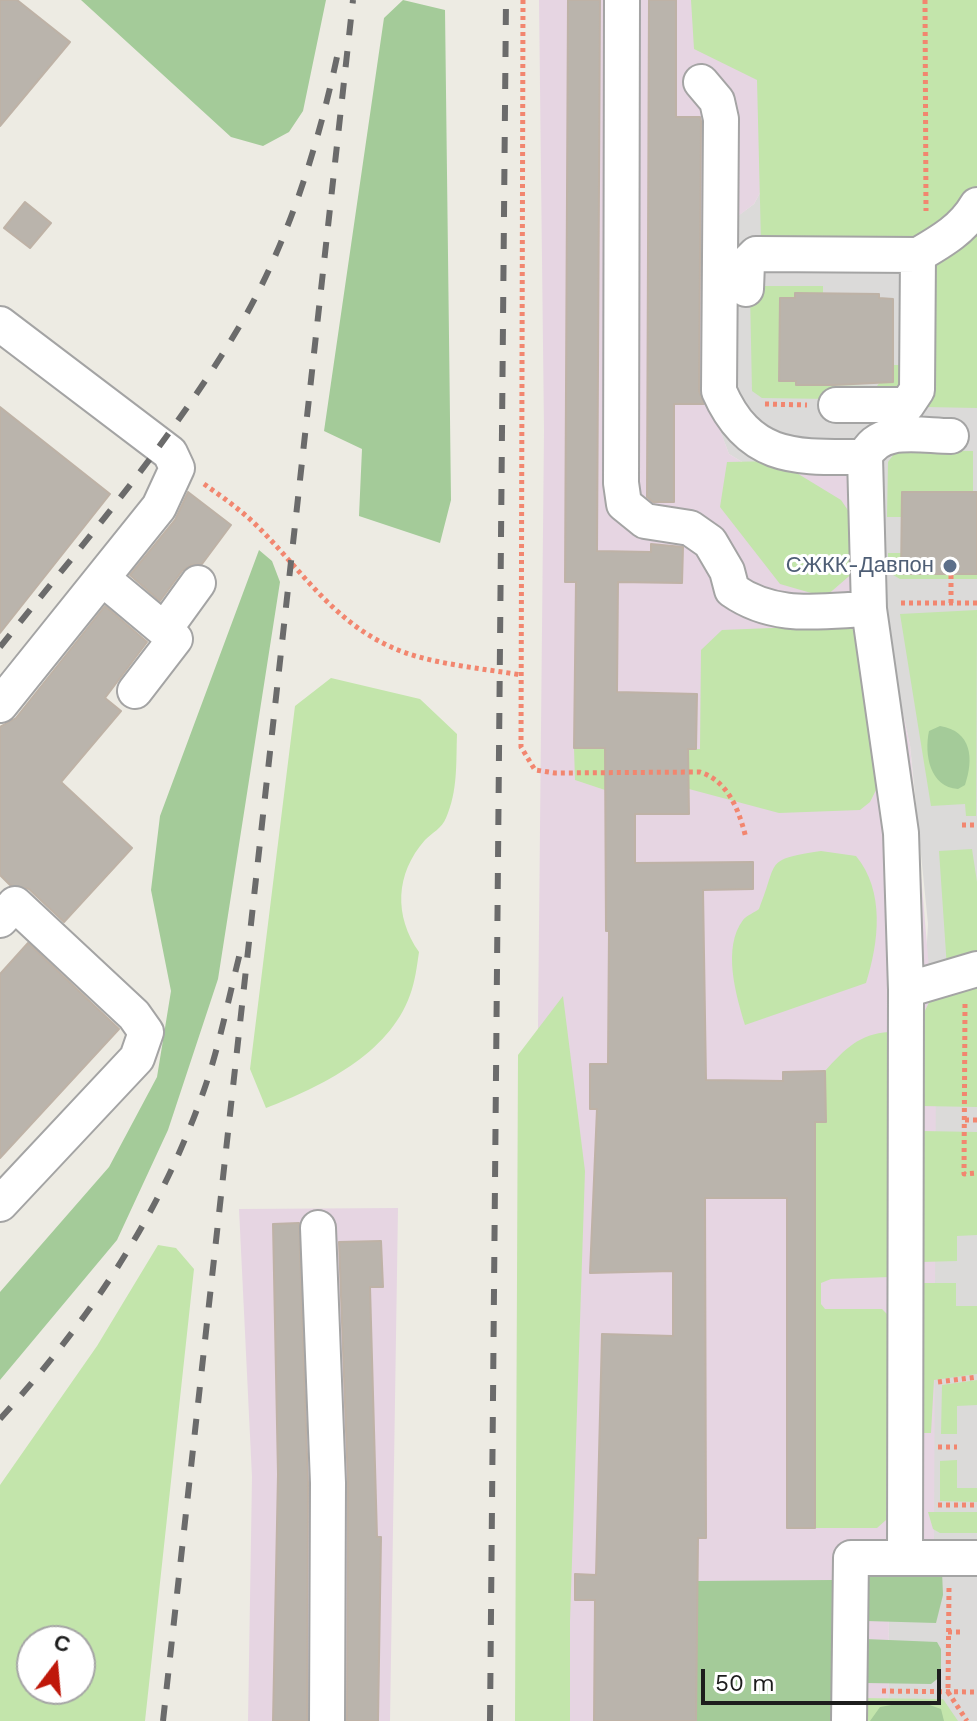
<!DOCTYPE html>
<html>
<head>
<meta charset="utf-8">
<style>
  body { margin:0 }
  #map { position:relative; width:977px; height:1721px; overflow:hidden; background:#edebe3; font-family:"Work Sans",sans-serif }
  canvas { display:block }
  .north { position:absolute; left:16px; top:1625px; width:80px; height:80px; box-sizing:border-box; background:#fff; border:2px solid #a5a5a5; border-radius:50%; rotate:16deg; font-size:22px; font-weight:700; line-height:32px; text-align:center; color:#1d1d1d }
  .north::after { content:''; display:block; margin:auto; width:28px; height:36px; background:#bf180a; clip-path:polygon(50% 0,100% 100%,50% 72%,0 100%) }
  .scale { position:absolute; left:701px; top:1669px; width:240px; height:36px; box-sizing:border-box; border:4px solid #1d1d1d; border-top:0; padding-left:10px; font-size:24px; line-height:28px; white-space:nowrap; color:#1d1d1d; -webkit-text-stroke:6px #fff; paint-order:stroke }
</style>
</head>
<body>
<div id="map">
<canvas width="977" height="1721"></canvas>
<div class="north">С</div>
<div class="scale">50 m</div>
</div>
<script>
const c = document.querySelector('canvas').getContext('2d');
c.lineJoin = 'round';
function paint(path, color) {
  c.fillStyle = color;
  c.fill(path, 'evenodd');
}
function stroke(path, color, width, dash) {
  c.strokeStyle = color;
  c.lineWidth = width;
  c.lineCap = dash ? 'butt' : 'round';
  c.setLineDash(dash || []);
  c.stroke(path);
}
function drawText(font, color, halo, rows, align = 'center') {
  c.font = font + ' "Work Sans",sans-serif';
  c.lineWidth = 6;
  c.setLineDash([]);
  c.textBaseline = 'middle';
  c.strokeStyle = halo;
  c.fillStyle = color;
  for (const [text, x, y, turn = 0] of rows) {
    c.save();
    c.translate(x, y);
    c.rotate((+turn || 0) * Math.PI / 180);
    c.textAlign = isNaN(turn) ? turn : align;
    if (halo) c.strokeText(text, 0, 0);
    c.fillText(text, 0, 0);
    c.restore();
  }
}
paint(new Path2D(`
  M977,0v1721h-89l1,-113 39,-684 -18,-179 -30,-133 -128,-144 -23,-14 -10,-26 2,-187 11,-21 22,-16 12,-22z`), '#dbdad9');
paint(new Path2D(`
  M539,0h217l10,182 -12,22 -21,16 -12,21 -2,186 10,27 23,14 109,3 19,141 30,133 26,306 -2,497 -45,60 -1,113h-357l13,-1290z
  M398,1208l-8,513h-142l4,-244 -13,-268z`), '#e6d5e2');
paint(new Path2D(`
  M691,0h286v185l-17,28 -45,31 -154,-2 -4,-162 -63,-31z
  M977,226v182l-51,-1 2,-148z
  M757,286h66v7h-27l-1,5h-15l-1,83h17l1,4 80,1 16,-21h12l-6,35 -137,-2 -10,-7 -2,-99z
  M897,450l76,1v41h-71v25h-15l1,-55z
  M777,461l64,39 21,31 -7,40 -30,26 -45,-13 -60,-77 7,-45z
  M888,553h14v21h75v5h-77l-12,-7z
  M977,610l-1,206h-10l-1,-12 -34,2 -31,-192z
  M847,625l10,8 20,155 -7,14 -10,8 -81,3 -90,-24 -84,1 -30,-10 -1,-32 126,1 1,-99 21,-20z
  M331,678l89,21 37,35c-1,29 1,57 -11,84 -4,10 -14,15 -21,22 -30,34 -31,76 -6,112 -2,14 -4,30 -9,43 -21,59 -89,92 -144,113l-16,-39 45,-363z
  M972,849l5,33v78l-30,8 -8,-117z
  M821,851l35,5c29,35 23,86 10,127l-121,42c-9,-30 -23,-77 -2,-105 3,-4 12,-8 16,-11 20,-49 4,-49 62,-58z
  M977,976v131l-56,-1v-87l14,-29z
  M563,996l22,175 -15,450v100h-55l3,-666z
  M889,1032l1,245 -59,2 -10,4v21l4,5h57l6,6 -2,205 -9,8h-62v-406h11l-1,-51c20,-22 34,-37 64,-39z
  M922,1131l55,1v103l-20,1v25l-36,1z
  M158,1245l18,3 18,21 -49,452h-145v-236l97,-139zM80,1641v48h-48v-48z
  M918,1283h38v23h21v68l-43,6 -3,53h-13z
  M977,1380v25l-20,1v28h-16l1,-49z
  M957,1460v28h20v14l-37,-1v-40z
  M928,1512h49v21h-37l-7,-4z
  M858,1698l85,1 15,22h-100z`), '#c3e5ab');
paint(new Path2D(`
  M81,0h245l-23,111 -14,21 -26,14 -32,-9z
  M403,0l42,10 6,490 -11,43 -81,-27 3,-67 -38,-18 60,-413z
  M259,550l13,11 8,21 -62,397 -50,151 -51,110 -117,140v-88l109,-125 48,-90 14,-86 -20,-101 9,-74z
  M940,726c32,5 34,33 25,59l-7,4c-28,-2 -34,-34 -29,-58z
  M861,1570l81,1 1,24 -7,28 -70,-2z
  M832,1580l-1,141h-134v-140z
  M865,1639l72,3 4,7v27l-10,8 -65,-1z
  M897,1704l27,-1 17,6 3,12h-74l10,-14z`), '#a4cb99');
const building = new Path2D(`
  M0,0h17l53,42 -70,84z
  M568,0h32l-3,551 54,1v-8l32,3 -1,36 -64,-1 -1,110 80,2 -1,55h-8l1,65h-54v49l118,-1v27l-50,1 3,190 77,1v-9l42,-1 1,51h-11v406h-28v-330h-82l1,340h-8l-2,183h-102l1,-121h-20v-26l21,1 6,-241 71,2v-65l-83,2 7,-164h-7v-45h18l1,-133h-3l-1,-183h-31l2,-166h-11z
  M649,0h27v117h24l1,4 -2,270 5,13h-30v98h-21l-6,-5z
  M25,202l26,21 -21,25 -26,-20z
  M795,293l84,1v4l14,1v83l-59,3h-38v-4h-17l1,-83h15z
  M0,407l110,87 -110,139z
  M188,492l43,33 -29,39 -11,1 -9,6 -22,30 -30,-26 45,-55z
  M902,492h75v82h-76z
  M105,606l42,36 -42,56 16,13 -60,71 71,66 -68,74 -35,-33 -19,-4 -10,-10v-148l16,-9z
  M28,943l91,86 -119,129v-184z
  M299,1223l9,260 -1,238h-34l5,-247 -5,-250z
  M381,1241l2,46h-13l7,250h4l-3,184h-31l1,-238 -9,-241z`);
paint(building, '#bab4ac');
stroke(building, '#beb2a6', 2);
const minor = new Path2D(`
  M622,0l-1,483 3,21 21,17 45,7 20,14 17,29 5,19c43,30 87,21 137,19
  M701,82l16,19 4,18 -2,272c31,71 79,66 146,66
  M918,255c24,-14 45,-26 59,-50
  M746,289l1,-26 9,-9 162,1 -1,135 -10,15h-71
  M0,324l170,129 7,15 -18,39 -159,198
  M102,578l73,61 -40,52
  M164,630l34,-47
  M0,920l15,-16 119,111 12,17 -9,26 -137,146
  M906,990l71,-21
  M318,1228l10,255 -1,238
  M905,1558l1,-568 -5,-157 -32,-224 -4,-152c13,-32 56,-21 86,-21
  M849,1721l2,-163h126`);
stroke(minor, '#a4a4a4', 38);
stroke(new Path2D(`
  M523,0l-2,747 14,23 20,3 145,-1c28,9 39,38 46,66
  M925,0l1,211
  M765,404l42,1
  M204,484c17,12 34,24 49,38 45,43 77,97 136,124 37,18 92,22 132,29
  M901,603h76
  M951,603v-29
  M962,825h15
  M965,1004l-1,170 13,-1
  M965,1120h12
  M938,1382l39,-5
  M938,1447h19
  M938,1505h39
  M949,1588l-1,104 19,29
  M948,1632h13
  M882,1691l95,1`), '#f2866f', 5, [4, 4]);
stroke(minor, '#fff', 34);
stroke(new Path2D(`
  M0,647c86,-107 177,-212 246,-332 44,-79 72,-170 91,-258
  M0,1419c89,-98 160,-203 204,-329 16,-46 25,-94 37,-141
  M163,1721l190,-1721
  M490,1721l16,-1721`), '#6b6b6b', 6, [16, 16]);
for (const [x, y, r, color] of [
  [950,566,8,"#5c6f8a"]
]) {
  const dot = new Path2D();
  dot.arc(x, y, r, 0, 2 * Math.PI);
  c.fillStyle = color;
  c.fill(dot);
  stroke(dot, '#fff', 3);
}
drawText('22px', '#4e5e75', '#fff', [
  ["СЖКК-Давпон",934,566]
], 'right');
</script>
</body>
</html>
